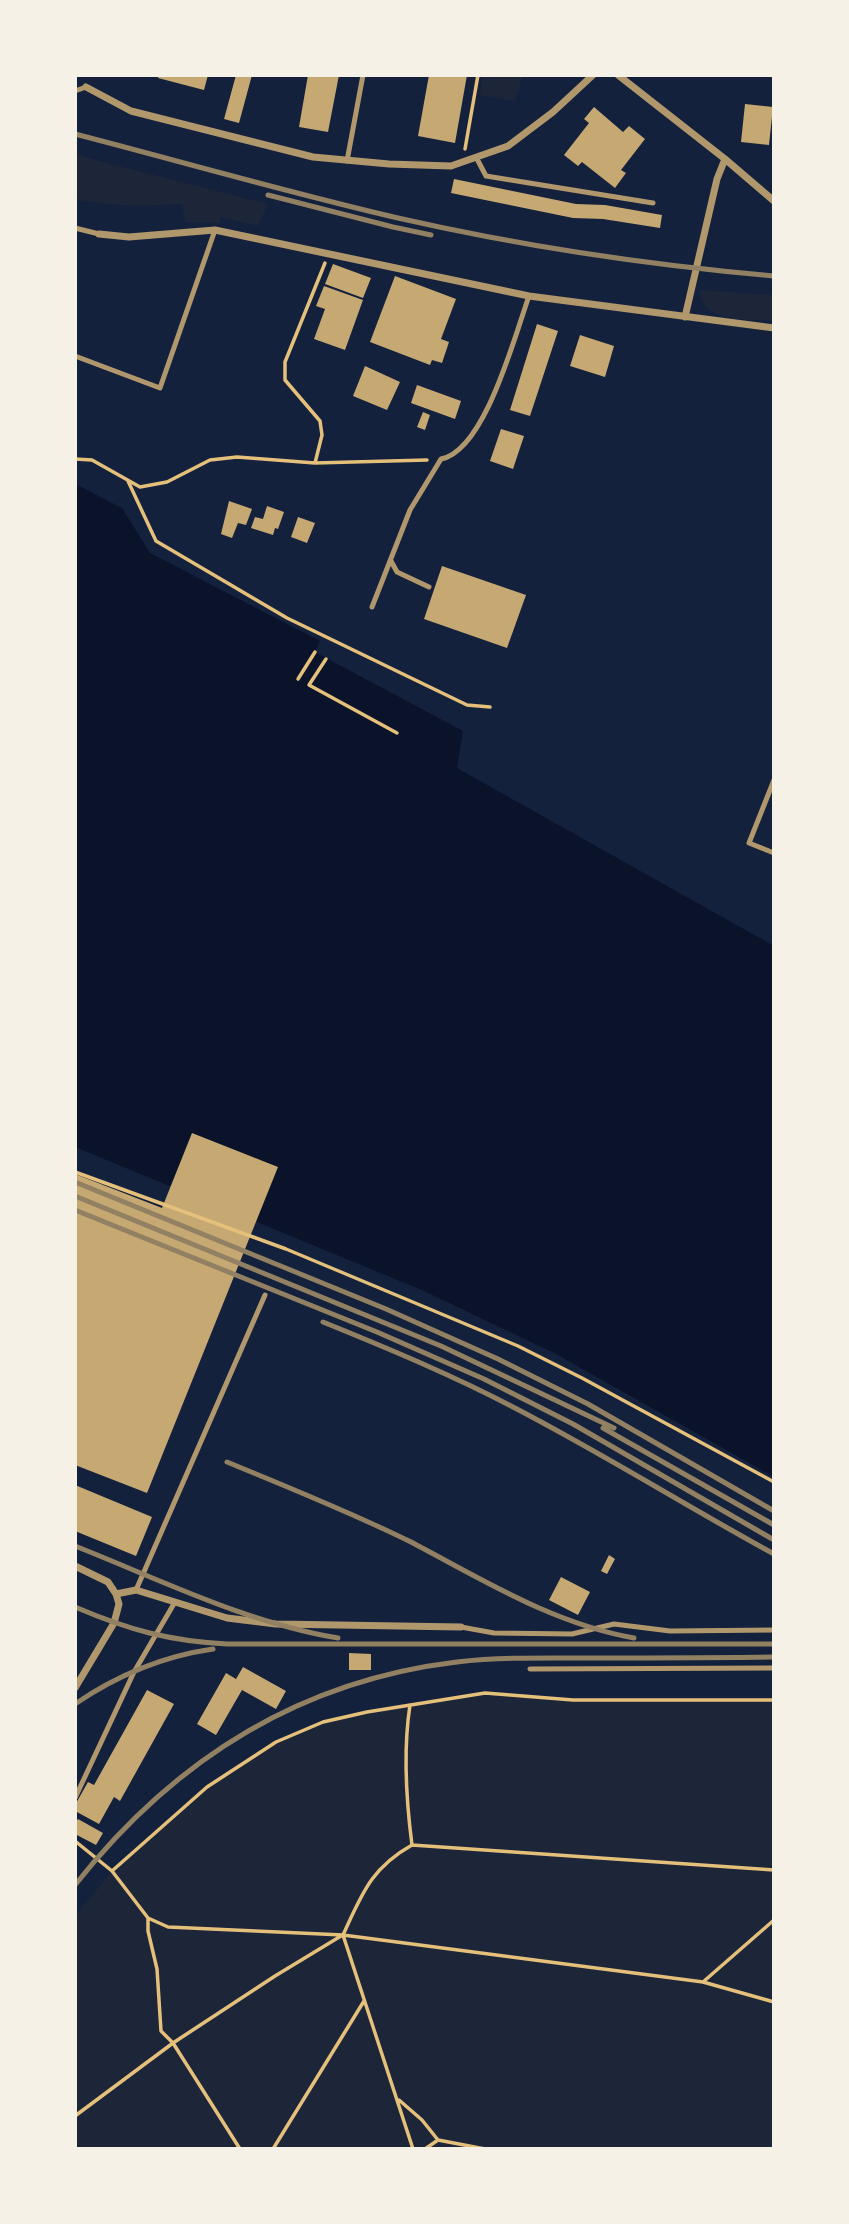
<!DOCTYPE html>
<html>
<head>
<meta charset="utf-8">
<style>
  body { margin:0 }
  #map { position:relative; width:849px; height:2224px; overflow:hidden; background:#14213d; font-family:"Source Serif 4",serif }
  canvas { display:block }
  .frame { position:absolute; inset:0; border:77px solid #f6f1e7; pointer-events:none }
</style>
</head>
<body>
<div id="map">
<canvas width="849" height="2224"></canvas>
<div class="frame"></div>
</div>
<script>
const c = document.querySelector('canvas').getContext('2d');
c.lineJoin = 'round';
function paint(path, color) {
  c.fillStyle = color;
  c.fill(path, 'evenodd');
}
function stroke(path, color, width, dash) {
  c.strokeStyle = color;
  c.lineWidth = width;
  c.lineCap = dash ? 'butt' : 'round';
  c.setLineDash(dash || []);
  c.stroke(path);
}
paint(new Path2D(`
  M483,75h40l-8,26 -35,-6z
  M75,154l24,7 169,43 -10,22 -38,-9v6l-35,-1 -3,-18c-37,2 -70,3 -107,-5z
  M700,290l74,5v26c-25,-2 -74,3 -74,-31z
  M485,1693l88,7h201v449h-699v-233l37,-45 95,-84 69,-45 47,-20 44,-10z`), '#1d2539');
paint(new Path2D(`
  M75,484l47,24 28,45 170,88 -5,11 148,79 -6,37 317,178v531l-218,-123 -132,-63 -349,-144z`), '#0b132b');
paint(new Path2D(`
  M159,75h49l-4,15 -46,-12z
  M236,75h16l-13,48 -15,-4z
  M308,75h31l-11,57 -29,-5z
  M429,75h38l-12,68 -37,-7z
  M745,104l28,3 -4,38 -28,-3z
  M594,107l29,25 6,-6 16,13 -24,31 5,3 -11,15 -33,-26 -4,4 -14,-11 25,-32 -5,-4z
  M454,179l122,25 29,1 57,10 -2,13 -57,-9 -30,-1 -122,-25z
  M333,264l38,14 -8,20 -38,-14z
  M395,276l61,23 -15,40 8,3 -7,21 -10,-3 -2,5 -60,-23z
  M324,286l39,14 -18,50 -31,-11 11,-30 -9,-3z
  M537,324l21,7 -28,85 -20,-6z
  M580,335l34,11 -9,31 -35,-11z
  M365,366l35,16 -13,28 -34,-14z
  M417,385l44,16 -6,18 -44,-16z
  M423,412l7,3 -5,15 -8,-3z
  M501,429l23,7 -11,33 -23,-8z
  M229,501l23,8 -6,16 -8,-2 -6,15 -11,-4z
  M267,506l17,6 -6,17 -3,-1 -2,7 -22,-7 4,-11 8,2z
  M298,517l17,6 -8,20 -16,-6z
  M442,566l84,29 -19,53 -83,-29z
  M192,1133l86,34 -131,326 -72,-28v-291l87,34z
  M75,1485l77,32 -16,39 -61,-25z
  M609,1555l6,4 -8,15 -6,-3z
  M561,1577l29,15 -12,23 -29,-15z
  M349,1653l22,1v16h-22z
  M243,1667l43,24 -10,18 -34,-19 -26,45 -19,-11 29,-51 10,6z
  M147,1690l27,14 -54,97 -6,-4 -15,27 -24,-13v-6l13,-23 6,3z
  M78,1819l25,14 -7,12 -21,-11v-10z`), '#c6a872');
stroke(new Path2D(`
  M465,149l13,-74
  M75,459l17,1 48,27 27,-5 43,-22 27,-3 78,6 112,-3
  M315,463l7,-28 -2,-14 -35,-41v-18l40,-99
  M128,481l28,60 131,77 180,87 23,2
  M326,659l-17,26 88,48
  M298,679l17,-27
  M75,1172l211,77 232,97 64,32 192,104
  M410,1705c-7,45 -4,94 2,140
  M75,1841l37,30 36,47 20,9 175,8 360,47 71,20
  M112,1871l95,-84 69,-45 47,-20 44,-10 118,-19 88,7h201
  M148,1918v13l9,38 4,62 12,12 67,106
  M703,1982l71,-62
  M399,2100l23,20 16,20
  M75,2116l98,-73 102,-67 66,-40
  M273,2149l91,-148
  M413,2149l-70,-214c19,-41 28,-67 69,-90l362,25
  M425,2149l13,-9 47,9`), '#e5c07b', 3.5);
stroke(new Path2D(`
  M75,91l11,-4
  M476,157l10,19 167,27
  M347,161l16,-86
  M75,228l24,6
  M75,356l85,32 55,-158
  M391,561l6,11 32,15
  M372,607l38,-97 31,-51c44,-8 74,-124 88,-163
  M774,780l-25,63 25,10
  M136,1590l129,-295
  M461,1627l33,6 78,1 42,-10 56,7 104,-1
  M530,1669l244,-1
  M75,1798l59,-126 41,-70`), '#b1986c', 5);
stroke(new Path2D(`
  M618,75l107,84 49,42
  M86,87l45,24 182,46 76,7 62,2 57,-20 45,-34 40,-37
  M99,234l30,3 86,-7 314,66 245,32
  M685,317l32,-138 8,-20
  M75,1566l33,16 8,12 3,10 -5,19 -39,65
  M116,1594l20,-4 91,28 49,6 185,3`), '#b1986c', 7);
stroke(new Path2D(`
  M75,134c108,28 215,59 323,84 123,28 250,47 376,58
  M268,195l125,32 38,8
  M75,1182l311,127 112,50 90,45 186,107
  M75,1196l366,150 173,82
  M75,1210l302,122 107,47 89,45 201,116
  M323,1322c64,26 129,53 190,85 89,46 173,99 261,147
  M603,1428l171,97
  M227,1462c61,25 123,50 182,79 73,38 142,82 225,97
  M75,1546c86,34 172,77 263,92
  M75,1607c54,23 94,34 152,37h547
  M75,1704c41,-28 89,-48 138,-55
  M75,1885c98,-124 222,-204 382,-223 43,-5 88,-4 132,-4 61,0 123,0 185,-1`), '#918062', 5);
</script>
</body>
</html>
